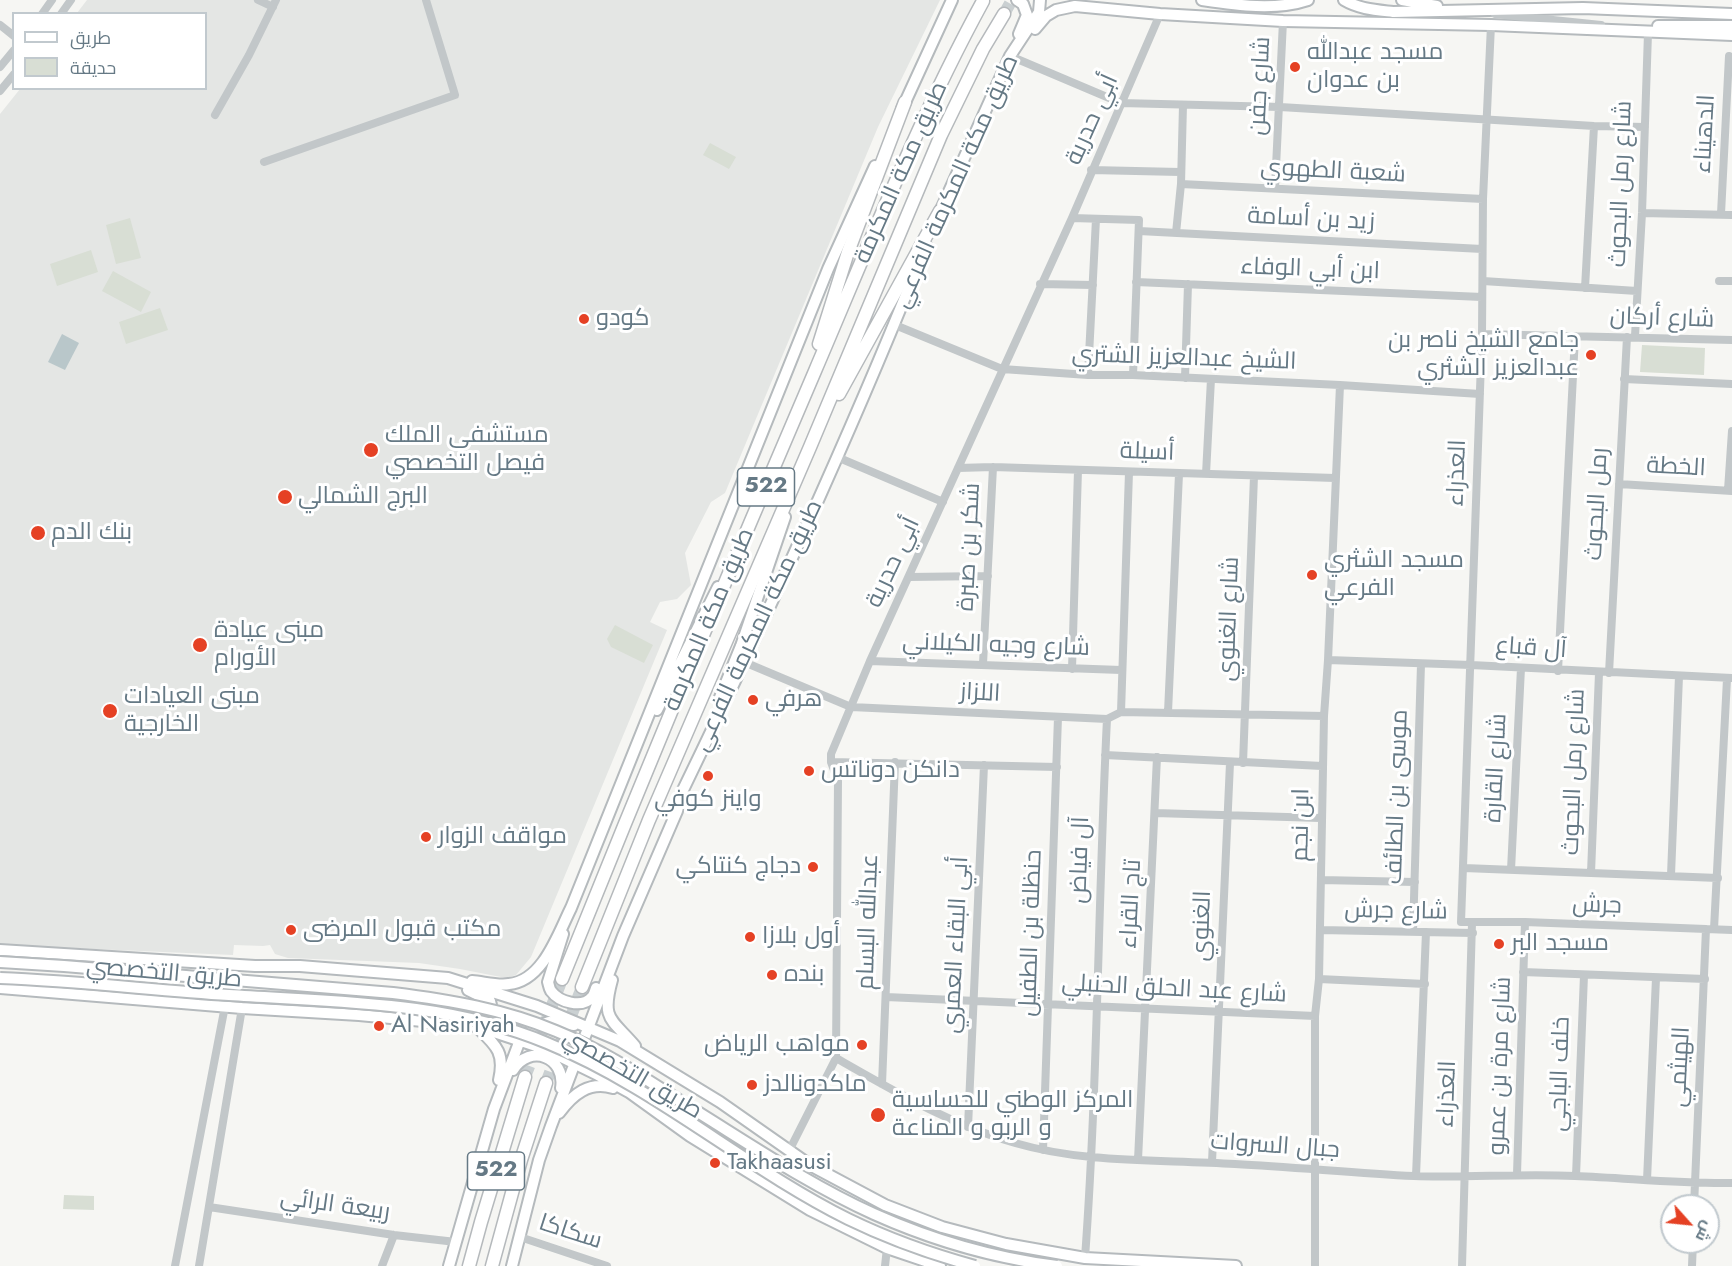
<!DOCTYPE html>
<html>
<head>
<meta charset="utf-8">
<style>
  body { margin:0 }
  #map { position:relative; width:1732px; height:1266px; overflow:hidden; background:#f6f6f3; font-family:Jost,Cairo,sans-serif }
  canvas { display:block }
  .legend { position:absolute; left:12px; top:12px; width:195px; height:78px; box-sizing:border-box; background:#fff; border:2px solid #c1c9ce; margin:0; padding:8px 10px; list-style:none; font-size:18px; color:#657985 }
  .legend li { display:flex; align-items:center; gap:12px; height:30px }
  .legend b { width:30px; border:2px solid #c1c9ce }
  .north { position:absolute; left:1660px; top:1194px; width:60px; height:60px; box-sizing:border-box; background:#fff; border:2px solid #c1c9ce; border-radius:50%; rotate:117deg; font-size:16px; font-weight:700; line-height:24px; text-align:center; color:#657985 }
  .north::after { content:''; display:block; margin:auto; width:21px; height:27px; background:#e54124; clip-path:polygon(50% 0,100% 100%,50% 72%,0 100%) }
</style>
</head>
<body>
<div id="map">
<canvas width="1732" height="1266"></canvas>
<ul class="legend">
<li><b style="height:8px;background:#fff"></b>طريق</li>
<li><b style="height:16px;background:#d8ded4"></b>حديقة</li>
</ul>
<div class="north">ش</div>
</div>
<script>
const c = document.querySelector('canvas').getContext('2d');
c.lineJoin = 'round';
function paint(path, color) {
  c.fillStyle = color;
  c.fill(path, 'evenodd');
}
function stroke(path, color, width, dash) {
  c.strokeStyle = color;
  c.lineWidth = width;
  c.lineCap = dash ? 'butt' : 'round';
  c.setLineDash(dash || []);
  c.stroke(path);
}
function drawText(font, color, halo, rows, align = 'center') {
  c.font = font + ' Jost,Cairo,sans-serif';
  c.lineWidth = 6;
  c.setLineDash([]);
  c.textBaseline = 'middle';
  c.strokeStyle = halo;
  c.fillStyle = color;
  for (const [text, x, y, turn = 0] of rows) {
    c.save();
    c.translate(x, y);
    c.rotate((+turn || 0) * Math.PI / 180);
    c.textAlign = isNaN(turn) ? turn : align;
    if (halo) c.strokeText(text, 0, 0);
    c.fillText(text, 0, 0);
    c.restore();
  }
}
paint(new Path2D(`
  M87,0h853l-62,127 -153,366 -14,9 -26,51 6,32 -14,14 -17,3 -10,20 17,8 -136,327 -15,18 -10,3 -46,-9 -41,-6 -131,-5 -13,-4 -5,-9 -7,1 -29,-1 -1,10 -233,-10v-831l20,-25 186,-1v-74l-129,-1z`), '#e4e6e4');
paint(new Path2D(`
  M710,143l26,14 -7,12 -26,-14z
  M130,218l11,40 -25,6 -10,-39z
  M91,250l7,22 -41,14 -7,-22z
  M113,271l38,21 -10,20 -39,-21z
  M160,308l8,22 -42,14 -7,-22z
  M1642,345l63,3 -1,27 -64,-3z
  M615,625l38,20 -9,18 -33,-16 -4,-8z
  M64,1195l30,1v14l-31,-1z`), '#d8ded4');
paint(new Path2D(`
  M62,334l17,9 -14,27 -17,-8z`), '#b9c7ca');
stroke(new Path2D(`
  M1004,14l8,-14
  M525,1077l37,-98
  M546,1083l36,-96`), '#cad0d2', 12, [12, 6]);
const major = new Path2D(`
  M1017,0l6,4 4,11 -8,19
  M1202,0c34,5 73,11 106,0
  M1344,0c15,9 32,10 49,12l190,-4 149,6
  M1402,0l35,6
  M1658,26h74
  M1035,29l11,-13 10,-6 19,-4 85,8 123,7 208,4 241,10
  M902,109l50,-109
  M938,216l72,-160 29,-44 1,-12
  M719,700l22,-54 44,-129
  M657,710l61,-123
  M563,934l-15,48c1,3 1,6 3,9 8,11 31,18 41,6 2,-2 3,-6 4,-9
  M0,950l255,16h45l148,12 89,28 83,35 100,61 90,63 75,40 57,22 64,17 79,14 151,8
  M612,980c-11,40 -1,38 23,66
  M472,981c12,1 26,5 37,3 34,-3 49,-50 62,-76l257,-639 47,-103
  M0,988l242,20 117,7 117,11 69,23 53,26 31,17 61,44 120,74 77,38 53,18
  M468,990l22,11c4,12 -3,21 -14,25
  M479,1029c18,17 26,25 20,51
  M513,1070c17,-27 53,-13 48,18
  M559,1113c14,-19 30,-32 54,-25
  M449,1266l45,-157 26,-69 15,-13 14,-5 25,3
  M512,1266l27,-106 12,-34 72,-190 54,-125 5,-19c87,-180 171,-362 244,-547`);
const highway = new Path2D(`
  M819,344l29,-92 57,-150
  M839,394l101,-183
  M562,979c82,-204 166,-406 253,-608 53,-124 103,-251 168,-370
  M582,987l67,-167 161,-373 131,-312 42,-86 21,-35
  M469,1266l12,-44 44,-145
  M492,1266l29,-106 25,-77`);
stroke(major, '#b5babd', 14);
stroke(highway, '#b5b9bc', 15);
stroke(new Path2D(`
  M258,0l15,7
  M42,14l10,-14
  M61,14l10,-14
  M1495,14l106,11
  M0,25l14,11
  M1491,25l-8,174 -1,135 -21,588h64l207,8
  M1010,56l111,47 159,4 314,19 51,1
  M0,67l14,-17
  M0,91l14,-17
  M215,115l34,-60 27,-55
  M264,162l191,-67 -29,-95
  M1091,170l89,2
  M1181,184l302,15
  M1275,188l8,-167
  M1642,213l90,2
  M1721,214l8,-158
  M1072,218l67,2 -6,155
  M1139,231l343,18
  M1176,233l5,-49 2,-79
  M1483,281l154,10
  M1719,281h13
  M1136,282l346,15
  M1040,284l53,1
  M1585,288l9,-162
  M895,325l107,44 86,6h45l207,10 140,9
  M1482,334l250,6
  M1635,336l7,-123 6,-180 -4,-1
  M1088,375l8,-156
  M1185,378l3,-94
  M1624,379l108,5
  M837,457l106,45
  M958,468l35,-1 342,11
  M1206,474l5,-95
  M1619,484l113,7
  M1728,490l4,-59
  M909,577l79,-1
  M1328,660l143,5 261,13
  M870,661l251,9
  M744,662l107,45 256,12
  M983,664l10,-197
  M1072,669l6,-199
  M1558,671l17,-335
  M1609,673l18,-336
  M1121,712l8,-240
  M1168,712l11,-238
  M1105,755l217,11
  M831,762l226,5
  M1243,763l11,-287
  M1155,813l165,5
  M1464,868l254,10
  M1511,870l10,-202
  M1591,873l8,-200
  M1671,875l8,-199
  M1321,880l94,2
  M1714,929l13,-250
  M1320,930l153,3
  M1413,932l8,-268
  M1523,972l182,7
  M1319,979l106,5
  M886,997l429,19
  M836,1058c58,33 115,67 179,85 72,21 146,16 220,21 59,3 119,9 179,12 54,2 108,-3 161,0 53,2 105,8 157,7
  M882,1084l13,-322
  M968,1127l16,-362
  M1043,1150l15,-433
  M789,1151l47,-93 2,-277 -7,-19v-8l39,-93 202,-443 88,-204
  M1138,1160l19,-403
  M1212,1162l18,-399
  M1517,1174l8,-252
  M1416,1176l10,-244
  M1576,1176l8,-201
  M1647,1180l9,-202
  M1694,1206l12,-277
  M209,1207l185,28 62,7
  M520,1237l87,29
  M1085,1258c13,-179 13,-359 22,-539l14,-7 203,4
  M175,1266l50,-260
  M199,1266l43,-258
  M382,1266l12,-31
  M885,1266l2,-18
  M1315,1266v-250l4,-37 5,-263 4,-56 12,-275
  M1462,1266l10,-343
  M1692,1266l1,-24`), '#c2c7c9', 8);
stroke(major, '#fff', 10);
stroke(highway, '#fff', 12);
const majorBridge = new Path2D(`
  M0,962l64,4 329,27c56,7 111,16 163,38 52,21 97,53 145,83 56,35 113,73 173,100 58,26 120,44 183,52
  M0,978c77,3 152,12 229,17 107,7 218,6 318,48 108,44 197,124 301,176 41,20 83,35 127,47`);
stroke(majorBridge, '#b5babd', 14, []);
stroke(majorBridge, '#fff', 10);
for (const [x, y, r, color] of [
  [1295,67,6,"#e54124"],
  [584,319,6,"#e54124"],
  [1591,355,6,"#e54124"],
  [371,450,8,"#e54124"],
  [285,497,8,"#e54124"],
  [38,533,8,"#e54124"],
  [1312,575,6,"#e54124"],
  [200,645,8,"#e54124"],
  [753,700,6,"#e54124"],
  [110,711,8,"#e54124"],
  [809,771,6,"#e54124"],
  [708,776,6,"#e54124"],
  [426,837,6,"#e54124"],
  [813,867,6,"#e54124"],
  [291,930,6,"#e54124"],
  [750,937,6,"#e54124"],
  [1499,944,6,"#e54124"],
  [772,975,6,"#e54124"],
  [379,1026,6,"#e54124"],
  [862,1045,6,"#e54124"],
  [752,1085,6,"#e54124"],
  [878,1115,8,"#e54124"],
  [715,1163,6,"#e54124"]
]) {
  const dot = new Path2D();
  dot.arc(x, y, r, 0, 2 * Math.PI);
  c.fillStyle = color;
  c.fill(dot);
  stroke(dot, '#fff', 2);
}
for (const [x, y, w] of [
  [766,487,57],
  [496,1171,57]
]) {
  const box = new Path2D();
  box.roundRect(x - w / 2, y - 19, w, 38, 4.5);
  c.fillStyle = '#fff';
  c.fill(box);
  stroke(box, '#657985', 1.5);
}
drawText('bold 22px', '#657985', null, [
  ["522",766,487],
  ["522",496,1171]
]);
drawText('24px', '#657985', '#fff', [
  ["مسجد عبدالله",1307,53],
  ["بن عدوان",1307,81],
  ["كودو",596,319],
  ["جامع الشيخ ناصر بن",1579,341,"right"],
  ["عبدالعزيز الشثري",1579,369,"right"],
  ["مستشفى الملك",385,436],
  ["فيصل التخصصي",385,464],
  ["البرج الشمالي",298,497],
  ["بنك الدم",51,533],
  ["مسجد الشثري",1324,561],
  ["الفرعي",1324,589],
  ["مبنى عيادة",214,631],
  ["الأورام",214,659],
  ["مبنى العيادات",124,697],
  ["الخارجية",124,725],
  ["هرفي",765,700],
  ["دانكن دوناتس",821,771],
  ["واينز كوفي",708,800,"center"],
  ["مواقف الزوار",438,837],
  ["دجاج كنتاكي",801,867,"right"],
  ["مكتب قبول المرضى",303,930],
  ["أول بلازا",762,937],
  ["مسجد البر",1511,944],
  ["بنده",784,975],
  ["Al Nasiriyah",391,1026],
  ["مواهب الرياض",850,1045,"right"],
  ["ماكدونالدز",764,1085],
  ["المركز الوطني للحساسية",892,1101],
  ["و الربو و المناعة",892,1129],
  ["Takhaasusi",727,1163]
], 'left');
drawText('24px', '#657985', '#fff', [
  ["شارع جفن",1261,86,-87],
  ["أبي حدرية",1093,120,-66],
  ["الدهيناء",1706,134,-87],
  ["شعبة الطهوي",1333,172,3],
  ["طريق مكة المكرمة",902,173,-66],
  ["طريق مكة المكرمة الفرعي",957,182,-66],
  ["شارع رمل البحوث",1622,184,-88],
  ["زيد بن أسامة",1311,220,3],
  ["ابن أبي الوفاء",1310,270,2],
  ["شارع أركان",1662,319,2],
  ["الشيخ عبدالعزيز الشتري",1184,359,2],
  ["أسيلة",1147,453,2],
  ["الخطة",1676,468,3],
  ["العذراء",1458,473,-88],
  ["رمل البحوث",1598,504,-87],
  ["شكر بن صبرة",970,547,-87],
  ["أبي حدرية",894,563,-65],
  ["شارع الغنوي",1230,619,-88],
  ["طريق مكة المكرمة",710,620,-67],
  ["طريق مكة المكرمة الفرعي",759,626,-65],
  ["شارع وجيه الكيلاني",996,646,2],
  ["آل قباع",1531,649,4],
  ["اللزاز",980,694,3],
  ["شارع القارة",1497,768,-87],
  ["شارع رمل البحوث",1575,772,-88],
  ["موسى بن الطائف",1398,797,-88],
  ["ابن نجم",1302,825,-89],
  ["آل فياض",1081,860,-88],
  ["تاج القراء",1132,904,-87],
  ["جرش",1597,906,2],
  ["شارع جرش",1396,912,1],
  ["عبدالله البسام",869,922,-88],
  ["الغنوي",1203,926,-88],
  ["حنظلة بن الطفيل",1032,933,-88],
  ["أبي البقاء العمري",957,945,-87],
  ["طريق التخصصي",164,974,5],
  ["شارع عبد الحلق الحنبلي",1174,990,3],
  ["شارع مرة بن عمرو",1501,1066,-88],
  ["الهيثمي",1681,1067,-87],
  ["خلف الباجي",1561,1074,-88],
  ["طريق التخصصي",632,1075,30],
  ["العذراء",1448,1094,-88],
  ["جبال السروات",1275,1147,4],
  ["ربيعة الرائي",335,1206,8],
  ["سكاكا",570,1233,18]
]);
</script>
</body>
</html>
